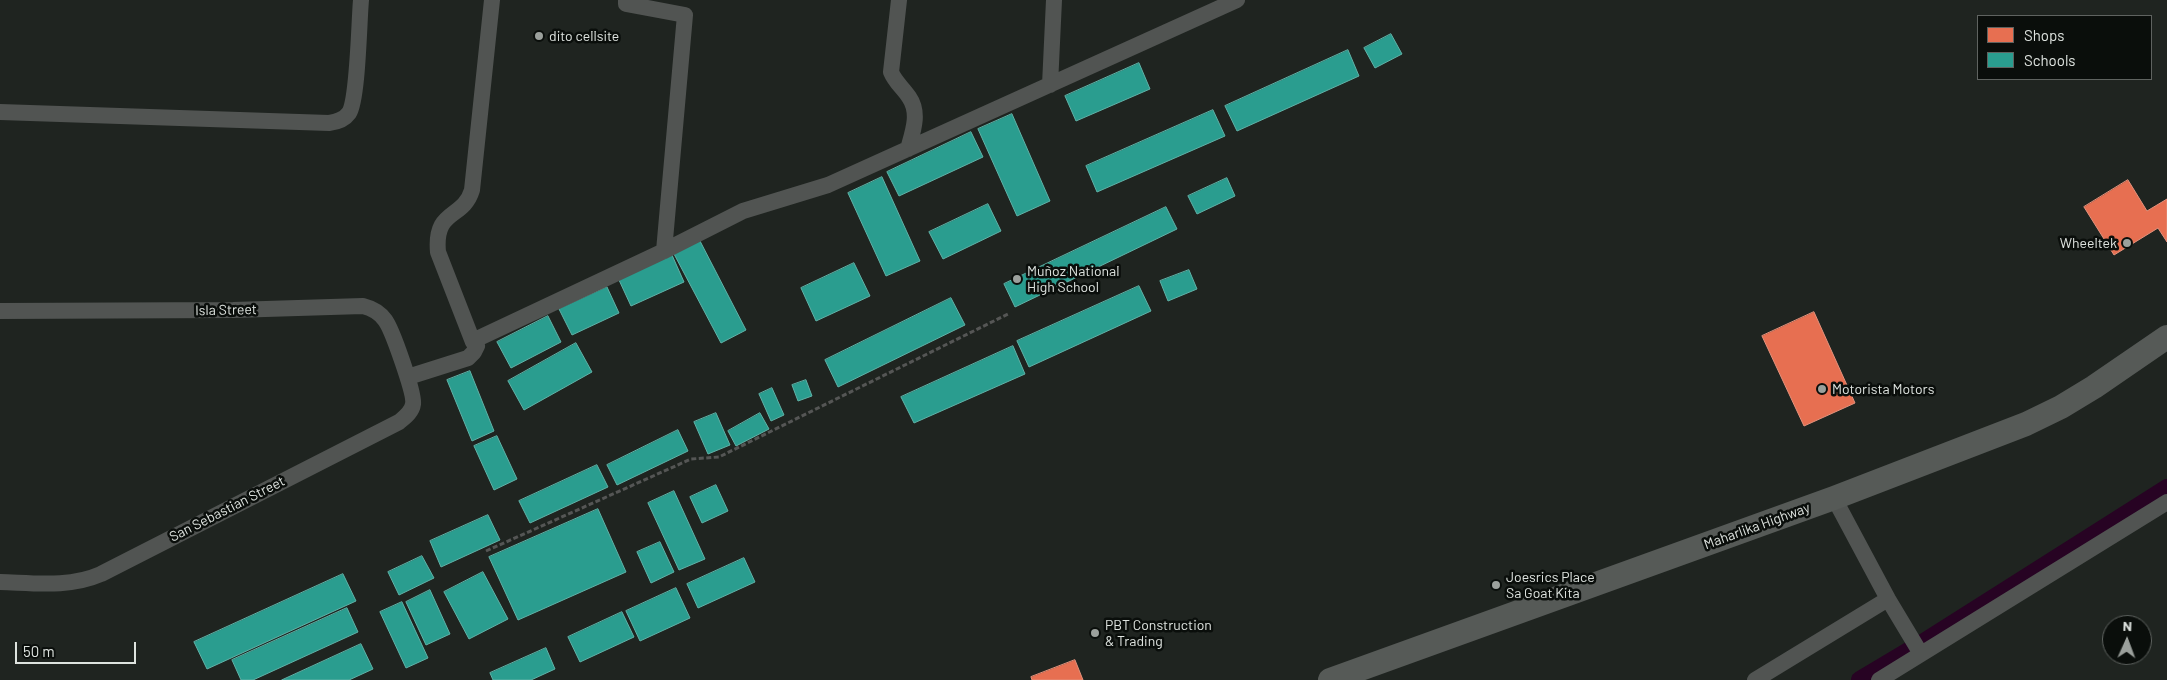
<!DOCTYPE html>
<html>
<head>
<meta charset="utf-8">
<style>
  body { margin:0 }
  #map { position:relative; width:2167px; height:680px; overflow:hidden; background:#1f2420; font-family:Barlow,sans-serif }
  canvas { display:block }
  .legend { position:absolute; left:1977px; top:15px; width:175px; height:65px; box-sizing:border-box; background:#0a0e0b; border:1px solid #5f6360; margin:0; padding:6px 9px; list-style:none; font-size:15px; color:#dee3df }
  .legend li { display:flex; align-items:center; gap:10px; height:25px }
  .legend b { width:25px; border:1px solid #5f6360 }
  .north { position:absolute; left:2102px; top:615px; width:50px; height:50px; box-sizing:border-box; background:#0a0e0b; border:1px solid #5f6360; border-radius:50%; rotate:2deg; font-size:14px; font-weight:700; line-height:20px; text-align:center; color:#dee3df }
  .north::after { content:''; display:block; margin:auto; width:18px; height:22px; background:#9ba09c; clip-path:polygon(50% 0,100% 100%,50% 72%,0 100%) }
  .scale { position:absolute; left:15px; top:642px; width:121px; height:22px; box-sizing:border-box; border:2px solid #dee3df; border-top:0; padding-left:6px; font-size:15px; line-height:18px; white-space:nowrap; color:#dee3df; -webkit-text-stroke:4px #0a0e0b; paint-order:stroke }
</style>
</head>
<body>
<div id="map">
<canvas width="2167" height="680"></canvas>
<ul class="legend">
<li><b style="height:14px;background:#e76f51"></b>Shops</li>
<li><b style="height:14px;background:#2a9d8f"></b>Schools</li>
</ul>
<div class="north">N</div>
<div class="scale">50 m</div>
</div>
<script>
const c = document.querySelector('canvas').getContext('2d');
c.lineJoin = 'round';
function paint(path, color) {
  c.fillStyle = color;
  c.fill(path, 'evenodd');
}
function stroke(path, color, width, dash) {
  c.strokeStyle = color;
  c.lineWidth = width;
  c.lineCap = dash ? 'butt' : 'round';
  c.setLineDash(dash || []);
  c.stroke(path);
}
function drawText(font, color, halo, rows, align = 'center') {
  c.font = font + ' Barlow,sans-serif';
  c.lineWidth = 5;
  c.setLineDash([]);
  c.textBaseline = 'middle';
  c.strokeStyle = halo;
  c.fillStyle = color;
  for (const [text, x, y, turn = 0] of rows) {
    c.save();
    c.translate(x, y);
    c.rotate((+turn || 0) * Math.PI / 180);
    c.textAlign = isNaN(turn) ? turn : align;
    if (halo) c.strokeText(text, 0, 0);
    c.fillText(text, 0, 0);
    c.restore();
  }
}
const shops = new Path2D(`
  M2128,180l19,31 20,-12v43l-9,-14 -44,27 -30,-48z
  M1814,312l41,91 -51,23 -42,-90z
  M1075,660l8,20h-51l-1,-3z`);
paint(shops, '#e76f51');
stroke(shops, '#e4927c', 1);
const schools = new Path2D(`
  M1391,34l11,20 -27,14 -11,-20z
  M1348,50l11,26 -122,55 -12,-25z
  M1139,63l11,26 -74,32 -11,-25z
  M1213,110l12,26 -128,56 -11,-26z
  M1012,114l38,87 -33,15 -39,-87z
  M971,132l12,25 -84,39 -12,-24z
  M882,177l38,84 -34,15 -38,-83z
  M1227,178l8,18 -38,18 -9,-18z
  M988,204l13,27 -58,28 -14,-27z
  M1166,207l11,22 -162,78 -11,-23z
  M700,241l46,89 -25,13 -47,-89z
  M672,255l12,27 -53,24 -12,-26z
  M854,263l16,33 -54,25 -15,-33z
  M1189,270l8,19 -29,12 -8,-20z
  M1139,286l12,25 -122,56 -12,-26z
  M607,287l12,26 -47,22 -13,-26z
  M951,298l14,27 -127,62 -13,-27z
  M548,316l13,26 -50,26 -14,-26z
  M576,343l16,29 -68,38 -16,-29z
  M1013,346l12,28 -111,49 -13,-26z
  M470,371l24,60 -22,10 -25,-61z
  M806,380l6,16 -14,5 -6,-16z
  M772,388l12,27 -13,6 -12,-27z
  M716,413l14,32 -22,9 -14,-32z
  M760,413l9,16 -33,17 -8,-15z
  M678,430l10,21 -71,34 -10,-20z
  M497,436l20,43 -23,11 -20,-44z
  M597,465l11,22 -78,36 -11,-22z
  M716,485l12,26 -26,12 -12,-26z
  M674,491l31,68 -26,11 -31,-67z
  M598,509l28,63 -108,48 -29,-63z
  M488,515l12,25 -59,27 -11,-26z
  M660,542l14,30 -23,11 -14,-31z
  M422,556l12,22 -35,17 -11,-23z
  M744,558l11,24 -57,26 -11,-24z
  M483,572l25,47 -39,20 -25,-47z
  M343,574l13,27 -149,68 -13,-27z
  M676,588l14,30 -50,23 -14,-30z
  M430,590l20,44 -24,11 -20,-43z
  M402,602l26,56 -22,10 -26,-56z
  M347,608l11,24 -105,48h-12l-9,-20z
  M622,612l12,25 -54,25 -12,-25z
  M361,644l12,25 -24,11h-67z
  M546,648l9,21 -24,11h-38l-3,-7z`);
paint(schools, '#2a9d8f');
stroke(schools, '#60b2a7', 1);
stroke(new Path2D(`
  M1924,642l243,-154
  M1860,680l52,-31`), '#270323', 18);
stroke(new Path2D(`
  M486,551l205,-92 28,-2 289,-143`), '#555655', 3, [5, 2.5]);
stroke(new Path2D(`
  M626,0v4l59,11 -21,236
  M899,0l-8,72c4,10 12,16 18,25 11,16 4,34 -1,52
  M1050,85l4,-85
  M0,112l329,11c8,-1 15,-3 20,-10 9,-14 10,-92 12,-113
  M0,311l233,-1 130,-4c8,2 17,7 22,14 7,9 30,74 28,84 -1,8 -8,13 -14,18l-298,152c-32,14 -67,9 -101,8
  M473,342l-35,-90c-4,-44 25,-32 34,-62l20,-190
  M408,377l60,-19 6,-6 3,-6 -4,-4 6,-4 185,-87 79,-40 85,-26 409,-185
  M1834,498l54,101 33,55
  M1755,680l133,-81
  M1879,680l288,-178`), '#515452', 16);
stroke(new Path2D(`
  M1330,680l504,-182 192,-74 35,-17 33,-20 73,-50`), '#565a57', 24);
for (const [x, y, r, color] of [
  [539,36,5,"#9ba09c"],
  [2127,243,5,"#9ba09c"],
  [1017,279,5,"#9ba09c"],
  [1822,389,5,"#9ba09c"],
  [1496,585,5,"#9ba09c"],
  [1095,633,5,"#9ba09c"]
]) {
  const dot = new Path2D();
  dot.arc(x, y, r, 0, 2 * Math.PI);
  c.fillStyle = color;
  c.fill(dot);
  stroke(dot, '#0a0e0b', 2);
}
drawText('14px', '#dee3df', '#0a0e0b', [
  ["dito cellsite",549,36],
  ["Wheeltek",2117,243,"right"],
  ["Muñoz National",1027,271],
  ["High School",1027,287],
  ["Motorista Motors",1832,389],
  ["Joesrics Place",1506,577],
  ["Sa Goat Kita",1506,593],
  ["PBT Construction",1105,625],
  ["& Trading",1105,641]
], 'left');
drawText('14px', '#dee3df', '#0a0e0b', [
  ["Isla Street",226,310,-1],
  ["San Sebastian Street",227,509,-27],
  ["Maharlika Highway",1757,526,-20]
]);
</script>
</body>
</html>
